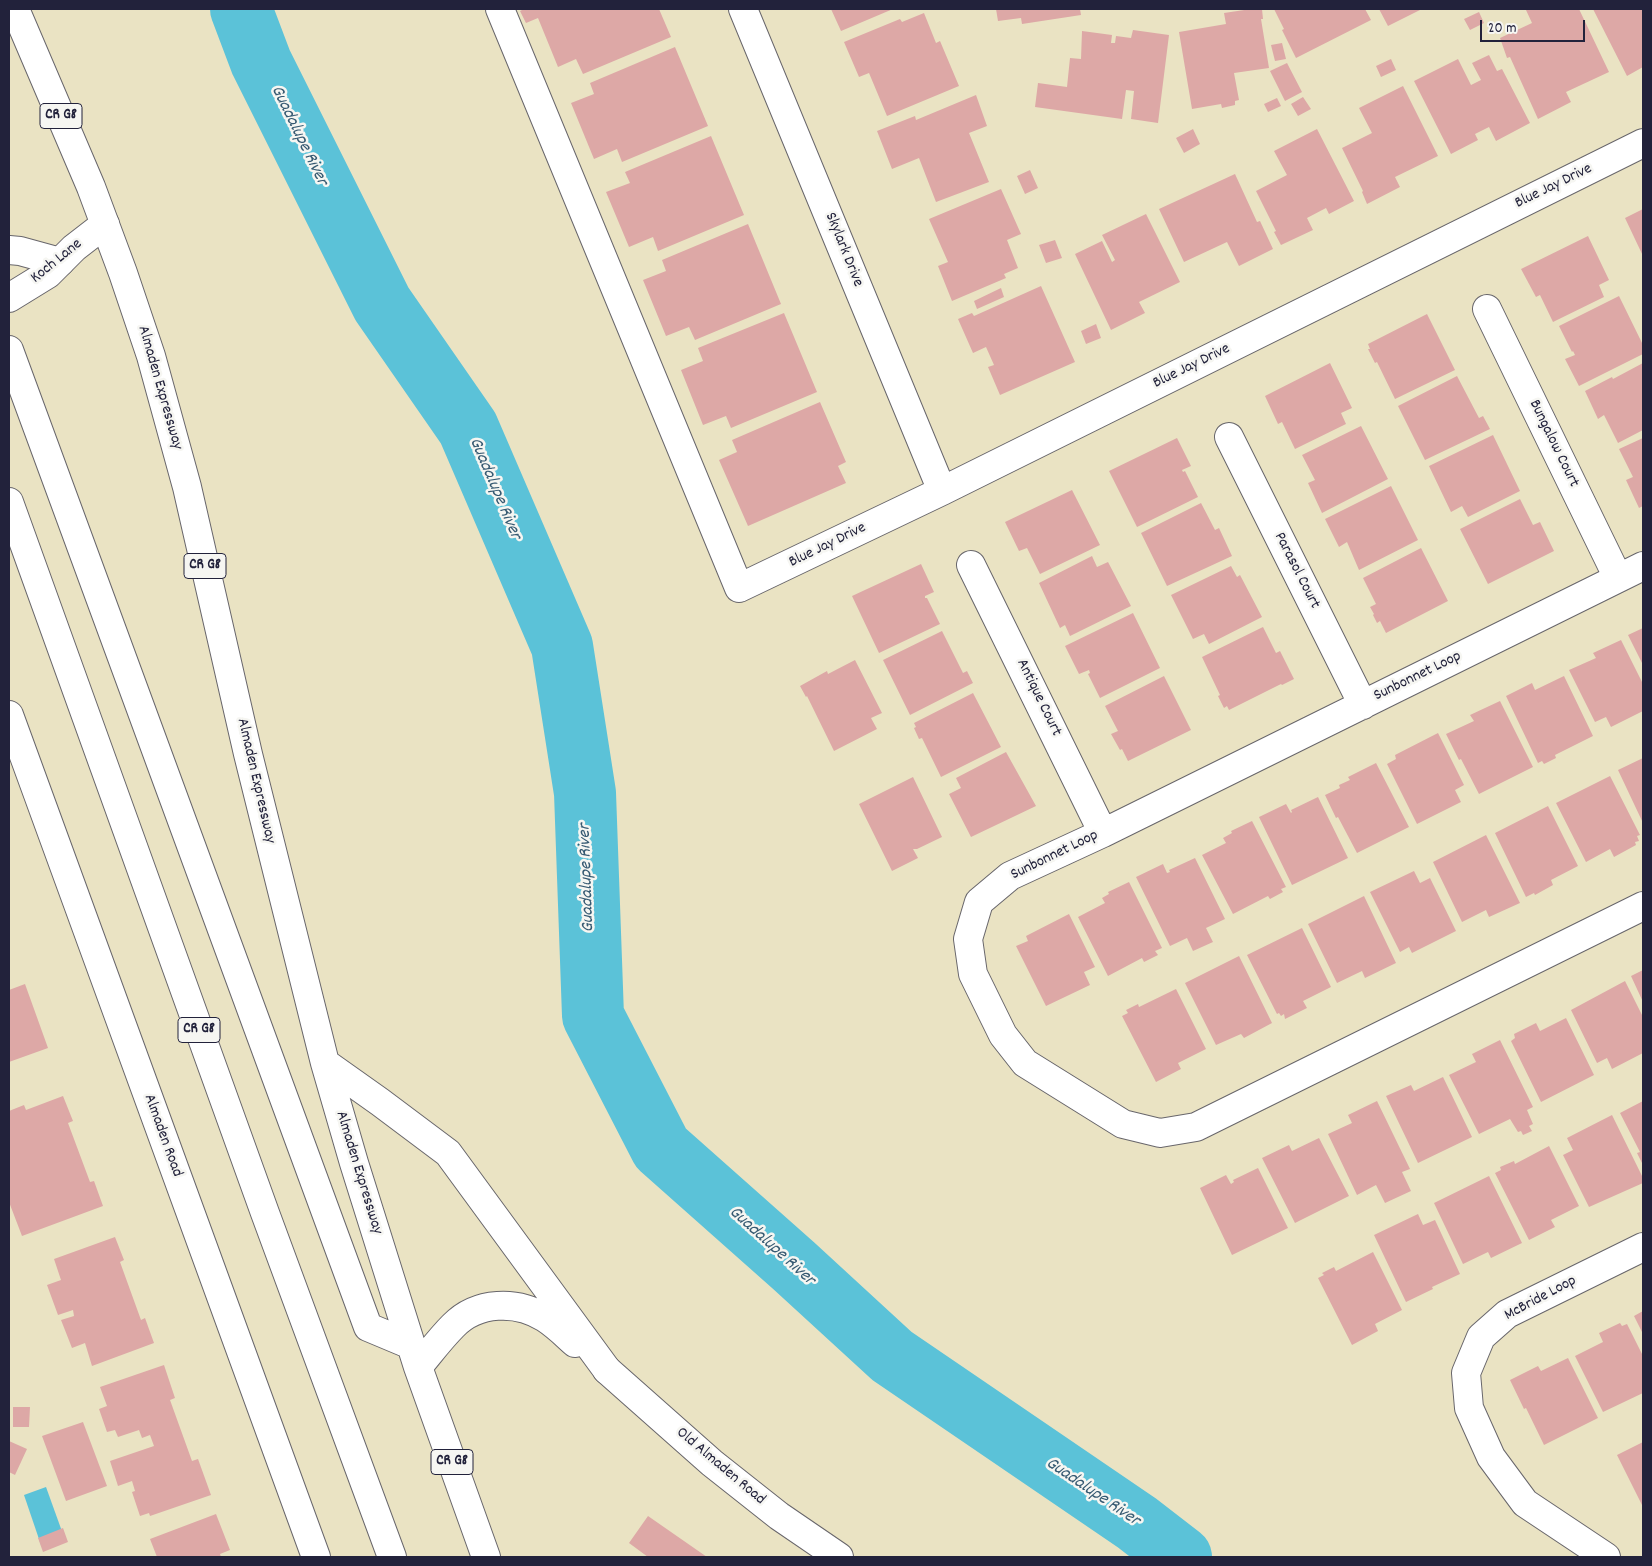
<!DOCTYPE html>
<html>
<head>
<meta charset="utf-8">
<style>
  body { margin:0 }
  #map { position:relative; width:1652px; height:1566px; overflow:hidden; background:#eae3c3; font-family:Dekko,sans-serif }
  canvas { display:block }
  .frame { position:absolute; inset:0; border:10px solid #22223b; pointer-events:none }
  .scale { position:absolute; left:1480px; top:20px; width:105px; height:22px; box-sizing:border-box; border:2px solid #22223b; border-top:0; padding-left:6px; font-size:15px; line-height:18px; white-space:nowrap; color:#22223b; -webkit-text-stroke:4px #f6f6f2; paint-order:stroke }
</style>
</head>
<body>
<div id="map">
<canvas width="1652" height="1566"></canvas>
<div class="frame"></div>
<div class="scale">20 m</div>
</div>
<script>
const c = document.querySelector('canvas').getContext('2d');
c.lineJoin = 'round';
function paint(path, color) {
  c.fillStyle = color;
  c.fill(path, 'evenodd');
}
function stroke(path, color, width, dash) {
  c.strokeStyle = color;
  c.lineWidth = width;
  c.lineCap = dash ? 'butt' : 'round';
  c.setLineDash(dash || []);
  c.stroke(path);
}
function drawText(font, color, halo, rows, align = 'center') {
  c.font = font + ' Dekko,sans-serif';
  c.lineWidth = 5;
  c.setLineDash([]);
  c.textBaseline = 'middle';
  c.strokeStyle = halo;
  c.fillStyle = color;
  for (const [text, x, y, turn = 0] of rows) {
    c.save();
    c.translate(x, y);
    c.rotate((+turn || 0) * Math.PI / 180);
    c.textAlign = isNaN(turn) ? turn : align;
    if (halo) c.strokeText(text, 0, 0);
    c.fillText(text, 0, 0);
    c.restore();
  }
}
paint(new Path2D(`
  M46,1487l18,50 -23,8 -17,-50z`), '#5bc2d8');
stroke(new Path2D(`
  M241,9l20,53 121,242 86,124 94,218 23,147 8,223 68,132 133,118 98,90 245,167 44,34`), '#5bc2d8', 62);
paint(new Path2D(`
  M524,9h135l12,28 -88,37 -7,-15 -18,8 -20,-49 -12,5 -6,-12z
  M831,9h62l-52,22z
  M996,9h84l1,6 -59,9 -1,-6 -23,3z
  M1251,9h11l1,10h-2l8,49 -35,5 5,27 -4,1v4l-13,3 -1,-4 -29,5 -13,-77 47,-8 -2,-11z
  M1274,9h91l6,11 -75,38 -14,-28 2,-1z
  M1379,9h43l-34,17z
  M1528,9h51l30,63 -43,20 5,10 -33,17 -28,-62 -3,1 -7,-20 32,-15 -6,-13z
  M1593,9h50v58l-16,9z
  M1479,12l5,11 -14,7 -6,-11z
  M924,13l12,30 4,-2 19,45 -72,30 -18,-43 -10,4 -15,-35 56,-23 2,3z
  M1133,30l36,5 -11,88 -27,-4 3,-28 -8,-1 -4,29 -87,-12 3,-24 29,4 3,-29 11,1 1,-28 30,4 -1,8h4l1,-7 15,2z
  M1282,43l4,16 -11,2 -4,-16z
  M675,47l33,79 -86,36 -5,-13 -23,10 -23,-56 23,-9 -4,-11z
  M1489,55l8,16 5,-2 28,54 -34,18 -7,-14 -14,7 3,6 -27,14 -37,-73 44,-22 13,26 10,-5 -9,-17z
  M1391,59l5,11 -15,7 -5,-11z
  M1287,63l15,29 -17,9 -15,-30z
  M1403,86l35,70 -43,21 5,10 -33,17 -5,-12 1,-1 -21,-43 30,-15 -13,-25z
  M976,95l11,31 -18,7 20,49 -53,20 -17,-44 -27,11 -15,-38 38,-15 1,4z
  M1303,97l8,12 -13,7 -7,-12z
  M1277,98l4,8 -13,6 -4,-8z
  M1193,129l7,15 -16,9 -8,-15z
  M1317,129l37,72 -25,13 -3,-6 -19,10 6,12 -32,15 -7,-13 2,-1 -20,-40 31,-16 -13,-24z
  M711,136l33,79 -86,36 -5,-14 -24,10 -23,-55 24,-9 -5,-11z
  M1030,170l8,18 -13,6 -8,-18z
  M1235,174l22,48 3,-1 13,28 -34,17 -12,-24 -43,20 -25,-53z
  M1001,189l20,45 -14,6 11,28 -14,6 2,4 -54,23 -14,-35 10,-4 -19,-43z
  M1643,209v47l-18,-38z
  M1146,214l34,68 -41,20 6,11 -34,17 -36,-76 27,-13 10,21 3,-2 -13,-25z
  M748,224l33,80 -86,36 -6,-13 -23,9 -23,-56 23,-9 -4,-11z
  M1588,236l21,44 -10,5 5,12 -51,25 -13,-27 -4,2 -15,-28z
  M1055,240l7,18 -16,5 -7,-18z
  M1041,286l34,76 -75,33 -12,-28 6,-2 -8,-18 -13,6 -15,-34 14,-6 2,3z
  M1001,288l3,9 -27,12 -3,-8z
  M1619,296l24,49v9l-64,32 -14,-27 10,-4 -2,-4 -1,1 -13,-26z
  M784,313l33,79 -86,36 -5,-12 -23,9 -22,-55 22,-9 -5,-13z
  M1427,314l28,56 -60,29 -18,-37 -2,1 -7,-14h2l-2,-5z
  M1096,324l5,14 -15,6 -5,-13z
  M1330,363l22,45 -11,5 5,11 -51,25 -13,-27 -4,2 -13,-28z
  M1643,363v67l-25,13 -14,-28 -6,4 -13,-28 27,-14 1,2z
  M1457,376l22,42 4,-2 7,13 -65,31 -27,-54z
  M820,402l26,60 -8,4 8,17 -98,43 -29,-66 18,-8 -5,-12z
  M1361,426l27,53 -66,34 -14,-30 7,-3 -13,-25z
  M1493,435l27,56 -52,26 -6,-11 -11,6 -22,-46z
  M1177,438l14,28 -9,4 1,2 2,-1 13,26 -61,30 -28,-56z
  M1643,438v68l-4,2 -13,-28 7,-3 -14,-28z
  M1391,486l27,54 -59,30 -12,-28 -8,5 -14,-28z
  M1072,490l28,55 -60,29 -13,-26 -8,3 -14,-29z
  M1520,499l13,26 7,-3 14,29 -66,33 -28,-55z
  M1201,503l14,27 4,-2 13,28 -65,30 -26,-53z
  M1421,548l27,53 -62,32 -6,-12 -3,2 -4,-8 1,-1 -4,-7 6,-3 -13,-26z
  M1092,556l5,11 11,-5 23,44 -61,30 -5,-11 -5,3 -21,-45z
  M921,564l13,28 -9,4v2h2l13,26 -61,29 -27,-57z
  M1231,566l6,11 3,-2 22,42 -53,27 -5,-10 -11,5 -22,-44z
  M1133,613l27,55 -60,30 -12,-24 2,-1 -1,-3 -10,4 -14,-28z
  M1263,627l13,26 4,-2 14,28 -12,6 -1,-1 -52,26 -2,-4 -3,2 -6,-12 2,-1 -18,-38z
  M1643,628v37l-15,-30z
  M942,631l21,42 4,-2 6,12 -63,32 -27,-55z
  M1621,640l22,44v27l-32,16 -5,-10 -11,5 -26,-52 27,-12 -3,-5z
  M855,660l27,53 -11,5 6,11 -43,22 -27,-55 -1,1 -6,-11 27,-15 1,3z
  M1164,676l27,54 -63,31 -6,-12 -2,1 -9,-16 7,-3 -13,-25z
  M1564,676l29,60 -38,19 1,3 -12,6 -2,-3 -4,2 -32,-67 26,-13 3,7z
  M973,693l28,54 -60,30 -19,-39 -3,1 -5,-11 2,-1 -2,-4z
  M1500,701l33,66 -54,27 -18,-35 -2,1 -13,-26 28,-13 -4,-6z
  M1438,733l26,52 -9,5 6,12 -44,22 -30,-60 9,-5 -1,-4z
  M1006,752l30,54 -65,31 -22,-43 12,-6 -5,-10z
  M1643,758v65l-25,-53z
  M1376,763l33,64 -52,26 -19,-36 -2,1 -11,-23 15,-7 -1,-3 11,-5 -2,-3z
  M1610,776l30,59 -3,1 2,5 -4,1 1,3 -22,12 -4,-8 -24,13 -30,-59z
  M913,777l29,60 -25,12h-4l5,9 -26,13 -33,-67z
  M1318,797l30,61 -56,27 -33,-68 27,-13 5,9 1,-1 -1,-2z
  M1548,806l30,60 -27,14 2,5 -18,10 -1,-2 -8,4 -31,-64z
  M1252,821l34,66 -5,2 2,3 -13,7 -2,-3 -35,18 -31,-59 24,-12 -3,-5 9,-5 -1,-2z
  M1486,835l34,68 -31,14 -3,-7 -24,12 -29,-60z
  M1195,858l30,61 -19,9 7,14 -20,9 -6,-13 -17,8 -34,-69 27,-13 4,9 3,-1 -1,-2z
  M1414,871l6,12 10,-5 26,53 -44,22 -3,-6 -9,5 -30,-60z
  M1129,882l33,66 -7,3 3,4 -14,7 -2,-4 -34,18 -30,-59 27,-14 -3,-5 7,-4 -1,-2z
  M1364,896l32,67 -31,15 -3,-7 -25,12 -29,-59z
  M1069,914l26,53 -11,5 6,13 -44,21 -30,-60 12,-5 -2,-5z
  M1302,928l29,59 -28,14 4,7 -22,11 -1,-5 -3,2 -2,-3 -2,1 -30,-59z
  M1239,956l33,67 -28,15 -3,-4 -25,11 -31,-62z
  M1643,970v32l-12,-26z
  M1625,981l18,36v36l-31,16 -5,-11 -10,5 -26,-53z
  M25,984l23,64 -39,14v-72z
  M1176,989l30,60 -28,14 3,6 -25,13 -34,-66 6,-3 -2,-3 12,-6 1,3z
  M1566,1018l28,57 -53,27 -30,-61 4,-3 -1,-4 22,-11 4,8z
  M1500,1040l33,67 -6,3 6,14 -4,2 3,5 -9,4 -2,-4 -3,1 -8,-13 -31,15 -30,-59 27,-13 -4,-8z
  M1443,1077l29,60 -54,26 -32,-67 25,-11 3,6z
  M63,1096l10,25 -5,2 22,59 4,-1 9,25 -81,30 -13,-34v-91l15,-6 2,5z
  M1377,1101l33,68 -8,3 9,19 -26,12 -9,-18 -19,10 -29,-61 24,-11 -4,-8z
  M1643,1101v64l-6,-12 3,-1 -20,-39z
  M1612,1115l31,63v5l-54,24 -26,-52 10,-5 -6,-12z
  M1319,1138l30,58 -54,27 -33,-65 27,-13 3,6z
  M1549,1146l30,60 -28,14 4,7 -26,13 -34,-67 6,-3 -1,-3 14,-6 1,3z
  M1258,1168l30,60 -56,27 -32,-67 26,-13 5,9 3,-2 -1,-2z
  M1489,1176l33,67 -31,15 -3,-6 -25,12 -29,-61z
  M1418,1214l5,11 12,-5 25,54 -28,13 1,2 -27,13 -32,-67z
  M115,1237l9,23 -4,2 21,58 4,-2 9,25 -62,23 -7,-23 -13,5 -11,-28 13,-4 -1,-6 -15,5 -11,-30 14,-5 -7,-21z
  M1373,1252l29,58 -27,14 3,7 -26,14 -34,-67 6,-3 -2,-2 12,-6 2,4z
  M1643,1311v23l-9,-18z
  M1620,1323l2,3 5,-2 16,32v37l-40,19 -28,-56 28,-14 -4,-9z
  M1568,1358l30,60 -54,27 -18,-37 -2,1 -14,-29 28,-14 3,5z
  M164,1365l11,33 -5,2 22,61 6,-2 13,36 -61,21 -1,-3 -9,3 -8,-24 3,-1 -3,-10 -14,5 -8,-25 44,-15 -4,-11 -8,3 -3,-8 -21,7 -3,-7 -8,2 -8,-23 8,-3 -7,-19z
  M13,1407h17l-1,20h-16z
  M83,1422l24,64 -41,15 -24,-65z
  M9,1441l18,8 -12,26 -6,-3z
  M1643,1442v65l-26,-52z
  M216,1514l14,36 -10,4 1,3h-64l-7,-18z
  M648,1516l59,41h-59l-19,-14z
  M63,1528l5,14 -25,10 -5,-14z`), '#dda8a6');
const minor = new Path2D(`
  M500,9l239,579 203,-97 701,-348
  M743,9l199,482
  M9,298l39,-24 26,-26 31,-24
  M1487,309l131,269
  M1229,437l134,268
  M971,565l132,268
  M1643,566l-540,267 -93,43 -31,26 -11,37 5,35 30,61 22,28 98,61 37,9 36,-6 447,-221
  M9,715l307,842
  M607,1370l105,93 67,53 60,41
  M1606,1557l-81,-54 -34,-46 -22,-49 -3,-35 15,-36 26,-23 136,-67`);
const major = new Path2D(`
  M15,9l76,178 32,86 28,83 36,131 61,267 77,309 29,100 64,204 68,190
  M9,250l11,1 40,11
  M9,350l359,977 43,18
  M9,502l256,711 127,344
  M325,1063l55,39 68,51 159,217
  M418,1367c11,-13 22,-28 35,-41 24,-25 64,-26 92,-8 11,7 21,17 30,25`);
stroke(minor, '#68666b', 30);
stroke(major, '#68666b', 30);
stroke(minor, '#fff', 28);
stroke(major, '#fff', 28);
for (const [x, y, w] of [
  [61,116,42],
  [205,566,42],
  [199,1030,42],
  [452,1462,42]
]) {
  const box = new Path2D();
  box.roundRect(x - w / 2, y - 12.5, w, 25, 4);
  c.fillStyle = '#f6f6f2';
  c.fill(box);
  stroke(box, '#22223b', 1);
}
drawText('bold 15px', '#22223b', null, [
  ["CR G8",61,116],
  ["CR G8",205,566],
  ["CR G8",199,1030],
  ["CR G8",452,1462]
]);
drawText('16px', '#22223b', '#f6f6f2', [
  ["Blue Jay Drive",1554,187,-26],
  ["Skylark Drive",843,250,68],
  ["Koch Lane",57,262,-39],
  ["Blue Jay Drive",1192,367,-26],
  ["Almaden Expressway",159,388,74],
  ["Bungalow Court",1553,444,64],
  ["Blue Jay Drive",828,546,-26],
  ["Parasol Court",1296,571,63],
  ["Sunbonnet Loop",1418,677,-26],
  ["Antique Court",1038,698,64],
  ["Almaden Expressway",255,781,77],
  ["Sunbonnet Loop",1055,856,-26],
  ["Almaden Road",162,1136,70],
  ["Almaden Expressway",358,1173,73],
  ["McBride Loop",1541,1299,-28],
  ["Old Almaden Road",720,1467,40]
]);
drawText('italic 18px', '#365a72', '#f6f6f2', [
  ["Guadalupe River",298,136,64],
  ["Guadalupe River",494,489,67],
  ["Guadalupe River",588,878,-92],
  ["Guadalupe River",771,1247,42],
  ["Guadalupe River",1092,1493,34]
]);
</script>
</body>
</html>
